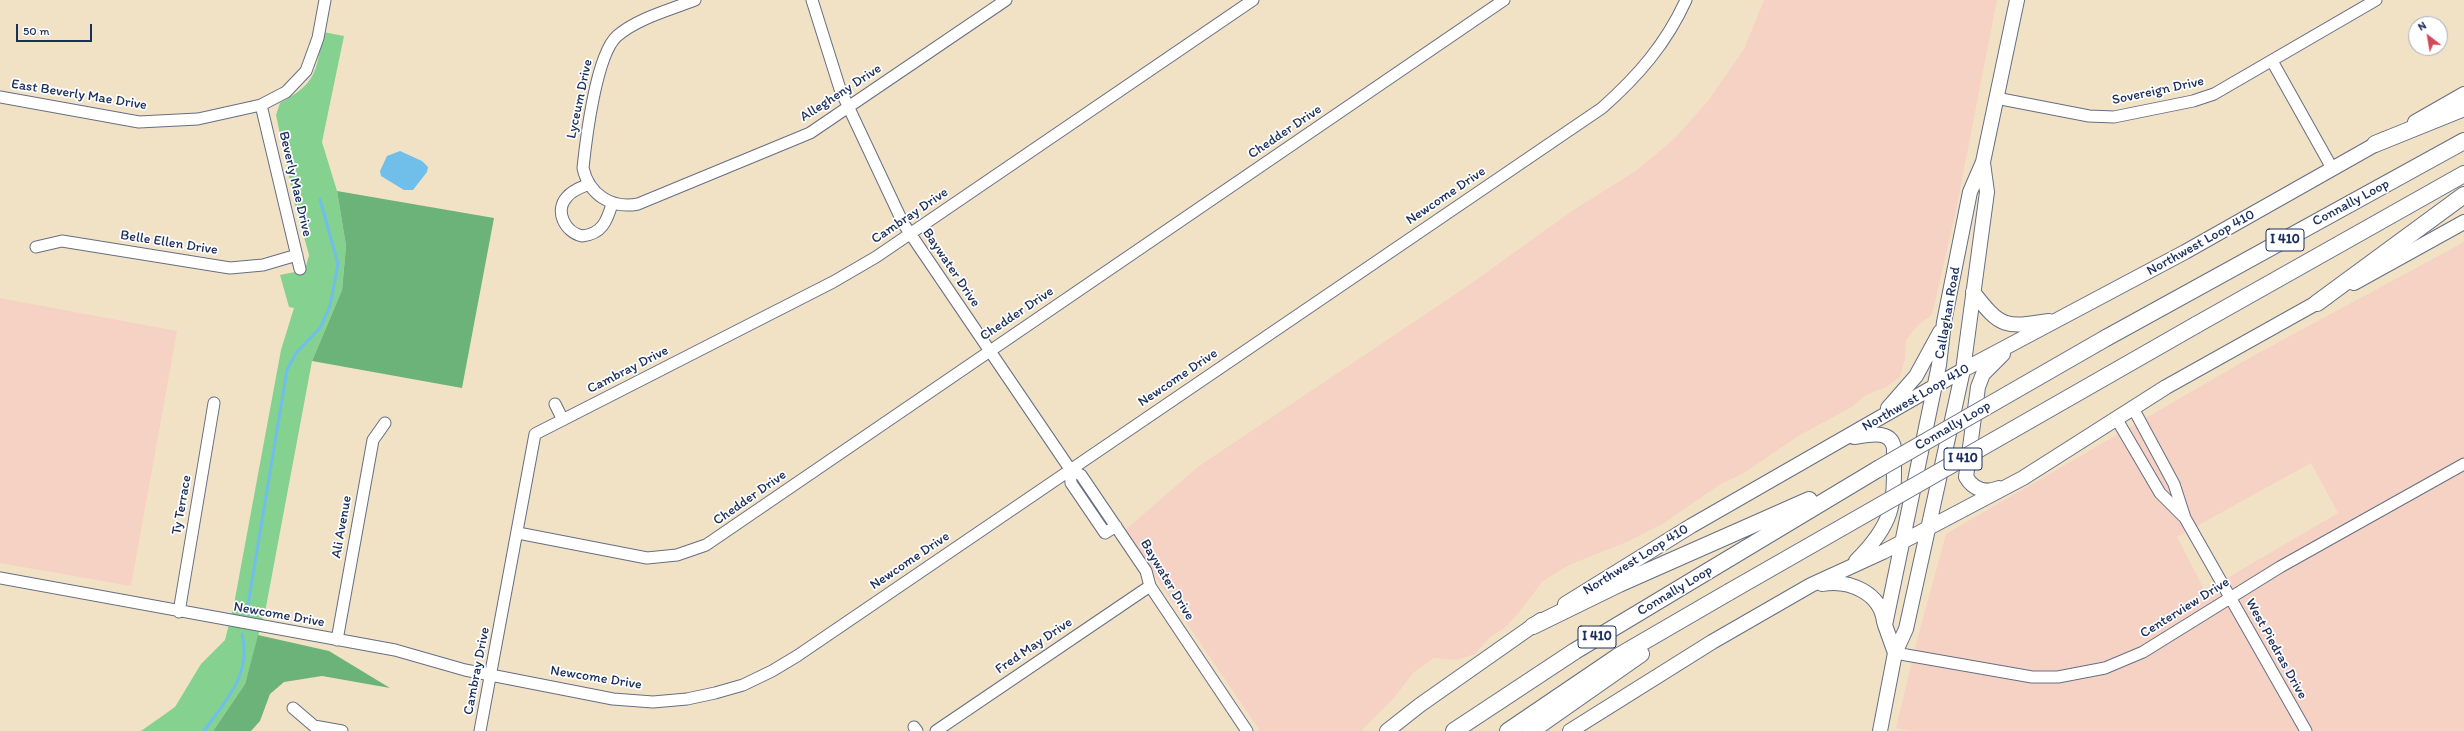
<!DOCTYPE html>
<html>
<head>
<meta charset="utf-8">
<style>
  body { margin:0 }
  #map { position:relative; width:2464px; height:731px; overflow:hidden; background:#f1e2c6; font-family:Itim,sans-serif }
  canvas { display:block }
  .north { position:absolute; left:2408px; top:16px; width:40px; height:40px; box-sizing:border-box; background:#fff; border:1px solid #a4acbf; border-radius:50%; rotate:329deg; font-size:11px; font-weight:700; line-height:16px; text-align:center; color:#1b2f5e }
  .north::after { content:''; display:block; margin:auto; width:14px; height:18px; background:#d1495b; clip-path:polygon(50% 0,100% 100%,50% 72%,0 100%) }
  .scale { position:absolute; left:16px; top:24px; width:76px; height:18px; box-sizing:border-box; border:2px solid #1b2f5e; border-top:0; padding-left:5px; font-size:12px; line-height:14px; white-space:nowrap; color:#1b2f5e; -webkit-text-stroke:3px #fff; paint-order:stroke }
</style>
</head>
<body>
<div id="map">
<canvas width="2464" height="731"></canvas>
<div class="north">N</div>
<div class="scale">50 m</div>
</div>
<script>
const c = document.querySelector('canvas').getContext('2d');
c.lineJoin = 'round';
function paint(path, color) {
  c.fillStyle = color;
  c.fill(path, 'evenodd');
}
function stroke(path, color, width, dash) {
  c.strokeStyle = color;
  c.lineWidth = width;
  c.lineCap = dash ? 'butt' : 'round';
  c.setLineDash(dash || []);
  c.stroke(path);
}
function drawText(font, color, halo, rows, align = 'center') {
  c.font = font + ' Itim,sans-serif';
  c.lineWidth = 3.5;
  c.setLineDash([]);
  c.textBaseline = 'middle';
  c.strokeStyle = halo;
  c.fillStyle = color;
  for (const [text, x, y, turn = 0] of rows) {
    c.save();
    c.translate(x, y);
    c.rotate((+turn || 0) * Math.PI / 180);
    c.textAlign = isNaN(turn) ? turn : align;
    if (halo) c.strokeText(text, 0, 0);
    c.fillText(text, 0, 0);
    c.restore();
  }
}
paint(new Path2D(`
  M1764,0h233l-42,215 -23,100 -14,10 -12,15 -1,18 -5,19 -14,10 -20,8 -14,12 -52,28 -56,38 -25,12 -55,38 -35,18 -60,24 -26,16 -23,30 -14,16 -17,11 -14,16 -18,6 -23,-2 -21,15 -19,25 -33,33h-101l-136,-200 75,-65 270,-181 103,-74 65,-41 37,-31 34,-38 36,-52z
  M2464,242v489h-553l-15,-3 22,-92 28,-102 305,-177zM2311,463l27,50 -133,78 -28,-54z
  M0,298l177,33 -46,255 -131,-23z`), '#f6d2c5');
paint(new Path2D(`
  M323,32l21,4 -22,106 15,49 9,55 -4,44 -30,71 -46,246 -21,77 -32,47h-72l34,-24 26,-43 24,-24 9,-36 47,-254 13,-42 -5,-1 -9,-32 25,-5 4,-15 -15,-54 -18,-86 4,-12c37,-20 36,-31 43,-71z`), '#85d18f');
paint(new Path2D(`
  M337,191l157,27 -32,170 -150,-27 30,-71 4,-44z
  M258,635l71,16 61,37 -68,-12 -38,6 -14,12 -10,27 -9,10h-38l32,-47z`), '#6cb37a');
paint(new Path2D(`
  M400,151l22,10 6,6 -1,5 -14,18h-9l-23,-14 -1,-5 7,-15z`), '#70bfeb');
stroke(new Path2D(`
  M247,611l40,-241 9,-17 24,-25 10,-22 8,-42 -18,-65
  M204,731c22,-31 48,-57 38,-97`), '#70bfeb', 3);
const minor = new Path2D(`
  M695,0c-25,10 -57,18 -78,36 -21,19 -31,103 -34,132 6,27 29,41 55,36l172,-71 196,-133
  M812,0l28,89 63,134 167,246 11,6 65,96 4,15 97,145
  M2272,61l60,107
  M0,97l139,25 59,-3 63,-14 25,-13 20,-21 12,-33 7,-38
  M1996,98l93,18 25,1 79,-16 21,-7 162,-94
  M261,105l39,164
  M589,184c-7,3 -17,6 -22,13 -13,14 -2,35 15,39 20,-2 25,-15 30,-32
  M36,247l26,-6 168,27 33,-3 34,-10
  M555,404l8,16
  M2133,408l41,76 11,34 121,213
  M2116,418l44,75 23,23
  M1070,469l1,14 34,50 11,-7
  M518,533l129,25 30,-3 29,-10 798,-545
  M0,578l395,72 70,20 148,29 40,3 34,-3 28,-6 28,-8 29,-14 25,-15 805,-548c36,-32 64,-64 84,-108
  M179,612l35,-209
  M337,640l36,-200 12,-17
  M1895,653l137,24h26l47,-9 38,-16 137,-85 184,-103
  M293,708l21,18 28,5
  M914,727l3,4
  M480,731l55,-297 298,-152 43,-25 377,-257
  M936,731l214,-145`);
const major = new Path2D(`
  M2415,122l49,-28
  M2354,283l110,-61
  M1973,292c28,36 32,36 76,29
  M1888,408l28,-32 24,-44
  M1854,437c14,-2 37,-8 40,11 0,54 3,72 -38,113
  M1999,488c-14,6 -26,1 -33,-11l12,-90 5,-13 20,-20
  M1822,584c27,-5 59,9 62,38
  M1565,604l126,-78 272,-156 222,-118 200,-113
  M1895,653l-10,-28 54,-260 5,-43 26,-130 13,-30 34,-162
  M1387,731l33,-26 121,-85
  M1570,731l142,-89 99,-57 72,-33 140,-74 143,-91 161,-90
  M1880,731l15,-78 11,-24 57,-259 24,-178 -4,-29`);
const highway = new Path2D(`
  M2375,144l89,-36
  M2317,303l147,-108
  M2196,325l268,-151
  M2106,338l358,-197
  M1533,626l86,-42 190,-84
  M1454,731l121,-80 303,-182
  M1508,731l109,-74 112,-65
  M1531,731l110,-77`);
stroke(minor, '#666e82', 13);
stroke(major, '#666e82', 16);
stroke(highway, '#666e82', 18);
stroke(minor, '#fff', 11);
stroke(major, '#fff', 14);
stroke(highway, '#fff', 16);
const highwayBridge = new Path2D(`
  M1878,469l228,-131
  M1729,592l467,-267`);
stroke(highwayBridge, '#666e82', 18, []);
stroke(highwayBridge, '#fff', 16);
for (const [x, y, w] of [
  [2285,240,38],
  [1963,459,38],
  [1597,637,38]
]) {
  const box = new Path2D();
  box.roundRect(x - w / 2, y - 11, w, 22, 3);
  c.fillStyle = '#fff';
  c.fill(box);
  stroke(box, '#1b2f5e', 1);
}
drawText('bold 13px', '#1b2f5e', null, [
  ["I 410",2285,240],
  ["I 410",1963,459],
  ["I 410",1597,637]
]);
drawText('14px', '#1b2f5e', '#fff', [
  ["Sovereign Drive",2158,91,-12],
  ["Allegheny Drive",841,93,-33],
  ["East Beverly Mae Drive",79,95,9],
  ["Lyceum Drive",580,99,-78],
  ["Chedder Drive",1285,132,-34],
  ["Beverly Mae Drive",295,184,77],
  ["Newcome Drive",1446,196,-34],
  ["Connally Loop",2351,203,-28],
  ["Cambray Drive",910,216,-34],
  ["Belle Ellen Drive",169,243,9],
  ["Northwest Loop 410",2201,243,-29],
  ["Baywater Drive",951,268,56],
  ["Callaghan Road",1948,313,-80],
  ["Chedder Drive",1017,314,-34],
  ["Cambray Drive",628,370,-27],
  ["Newcome Drive",1178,378,-34],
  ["Northwest Loop 410",1916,398,-30],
  ["Connally Loop",1953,426,-30],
  ["Chedder Drive",750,498,-35],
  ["Ty Terrace",182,505,-80],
  ["Ali Avenue",342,527,-80],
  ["Northwest Loop 410",1636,560,-32],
  ["Newcome Drive",910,561,-34],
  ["Baywater Drive",1167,580,59],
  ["Connally Loop",1675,591,-31],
  ["Centerview Drive",2185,608,-32],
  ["Newcome Drive",279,615,10],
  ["Fred May Drive",1034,646,-34],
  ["West Piedras Drive",2276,649,61],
  ["Cambray Drive",477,671,-79],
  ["Newcome Drive",596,678,9]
]);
</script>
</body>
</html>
